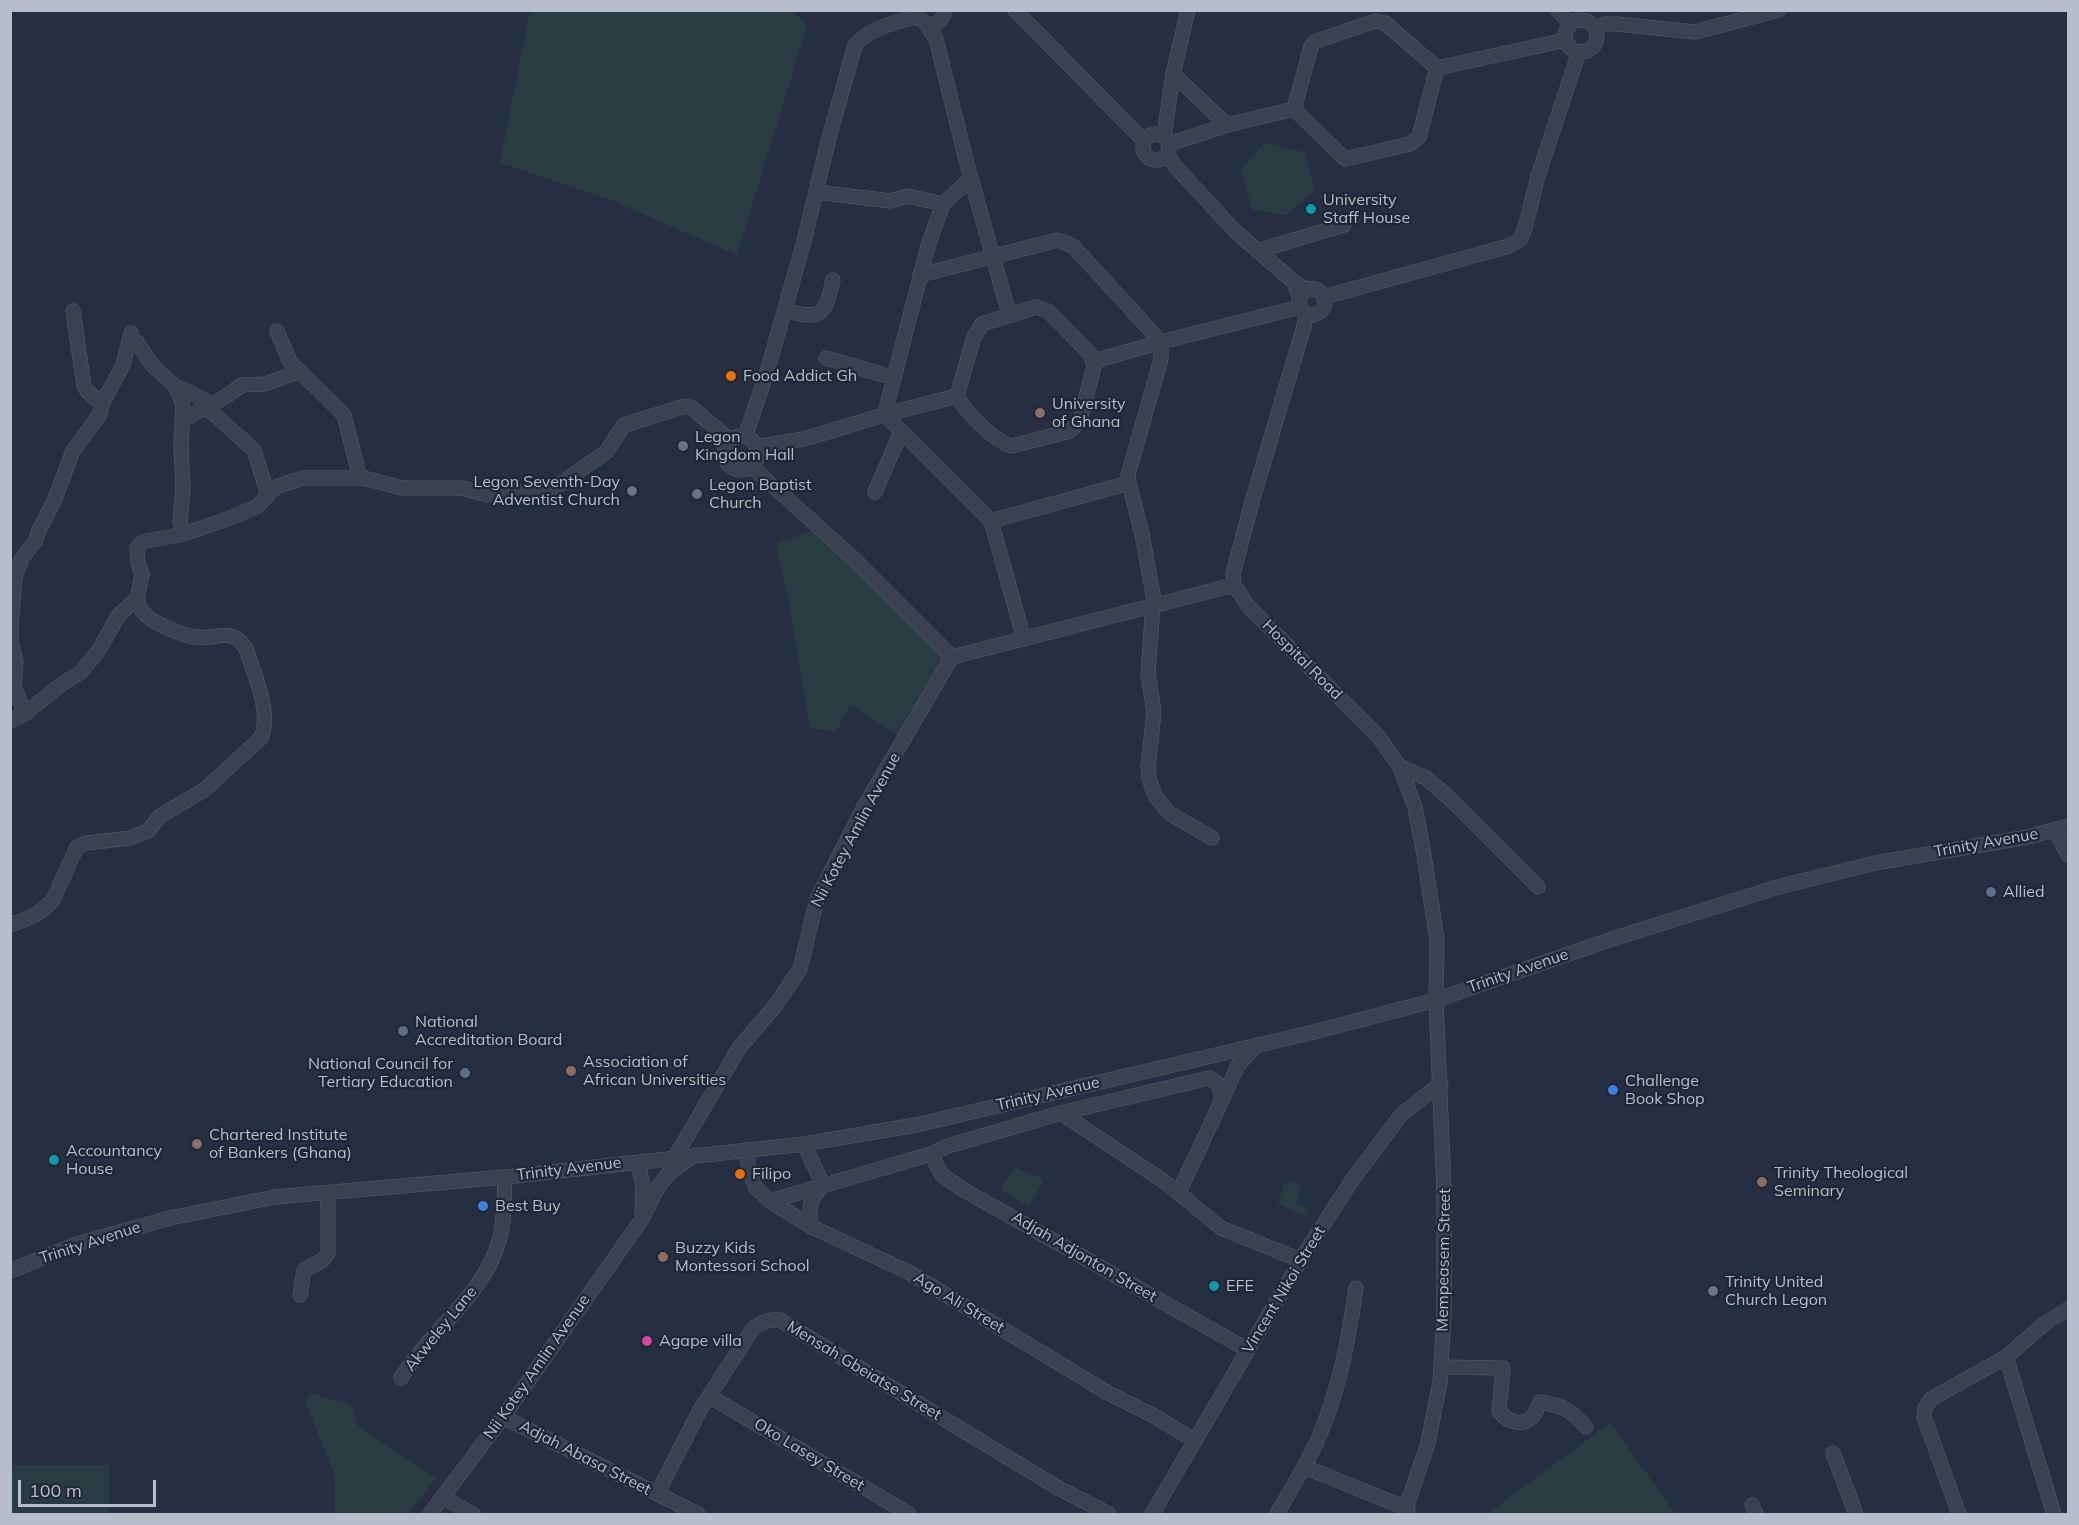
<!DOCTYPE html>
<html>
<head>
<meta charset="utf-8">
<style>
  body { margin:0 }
  #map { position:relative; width:2079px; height:1525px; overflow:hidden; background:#262f41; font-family:Mulish,sans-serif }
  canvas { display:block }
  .frame { position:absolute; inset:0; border:12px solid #b7bdcb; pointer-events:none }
  .scale { position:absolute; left:18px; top:1480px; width:138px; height:27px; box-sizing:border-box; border:3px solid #b7bdcb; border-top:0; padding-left:8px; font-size:18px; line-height:21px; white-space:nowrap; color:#b7bdcb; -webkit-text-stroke:4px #1f2636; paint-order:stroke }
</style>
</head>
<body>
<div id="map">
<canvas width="2079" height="1525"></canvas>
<div class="frame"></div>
<div class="scale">100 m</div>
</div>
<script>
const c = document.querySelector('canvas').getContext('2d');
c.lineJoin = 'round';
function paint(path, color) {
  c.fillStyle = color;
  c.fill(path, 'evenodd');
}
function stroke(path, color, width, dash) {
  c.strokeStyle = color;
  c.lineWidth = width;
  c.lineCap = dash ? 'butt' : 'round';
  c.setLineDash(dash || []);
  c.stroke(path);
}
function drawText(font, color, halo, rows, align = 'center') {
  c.font = font + ' Mulish,sans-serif';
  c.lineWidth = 4.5;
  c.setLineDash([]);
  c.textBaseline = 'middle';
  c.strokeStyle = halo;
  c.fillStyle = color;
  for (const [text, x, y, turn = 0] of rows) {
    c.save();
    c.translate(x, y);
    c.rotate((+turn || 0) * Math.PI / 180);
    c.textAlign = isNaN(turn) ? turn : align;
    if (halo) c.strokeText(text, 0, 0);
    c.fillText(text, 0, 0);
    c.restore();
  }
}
paint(new Path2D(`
  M530,11h262l15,15 -70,229 -124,-54 -113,-38z
  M1265,143l39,9 11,38 -28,25 -34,-5 -13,-40z
  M814,530l132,127 -47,79 -49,-32 -14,28 -26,-4 -21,-126 -13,-58z
  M1015,1167l29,13 -15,26 -28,-16z
  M1292,1181l9,6 -4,17 12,5 -3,7 -28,-12 7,-22 5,1z
  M311,1393l40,12 7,21 78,52 -28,36h-73v-38l-30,-75z
  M1610,1423l66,91h-183l-2,-3z
  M10,1465h99v49h-98z`), '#283c41');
const minor = new Path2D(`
  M1015,10l129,131
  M1557,10l14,14
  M921,20c11,8 21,4 24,-10
  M1565 36a16 16 0 1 1 32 0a16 16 0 1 1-32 0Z
  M927,25l9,14 31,125 42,150
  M1594,28l11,-4h12l78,8 84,-22
  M1173,74l54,51
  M1294,109l51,50 65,-15 9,-7 18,-69
  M1143 147a13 13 0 1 1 26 0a13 13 0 1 1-26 0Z
  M1164,136l9,-62 15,-64
  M1169,144l58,-19 67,-16 17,-62 3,-5 61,-21 10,2 52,45 129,-28
  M1168,153l5,11 62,67 59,51 12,7
  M816,192l74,9 18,-5 35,8
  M1257,251l87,-26
  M920,275l138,-35 15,6 88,96v17l-33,116 1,8 -138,38 -101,-101 -3,-6v-9l41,-159 15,-42 28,-26
  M1294,282c1,5 4,10 5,15 1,9 1,18 13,18 6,0 9,-3 12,-8 3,-13 -5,-20 -18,-18l-7,9
  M1324,297l185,-51 11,-6 5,-12 13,-52 41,-124
  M1036,307l12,4 43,44 3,12 -14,53 -10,11 -58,15c-18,-5 -47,-34 -55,-50l17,-59 8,-13z
  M785,310c37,11 40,5 48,-30
  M73,311l11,75 3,5 15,13
  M1306,314l-2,12 -52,176 -19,72 1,11 15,22 129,129 22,31 15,40 8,42 14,91 -1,60 8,189v126l-4,67 -12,61 -24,71
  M277,331l13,31 54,53 16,63
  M137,342l15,23 24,22 7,19 -2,39 2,43 -3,34 4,12
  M826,358l68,20
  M1094,361l67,-19 139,-35
  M176,387l13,5 22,12
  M206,407l48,43 14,45
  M183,420l42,-23 17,-12 23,-1 35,-13
  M724 453a17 17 0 1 1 34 0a17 17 0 1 1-34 0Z
  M745,437l22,-65 36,-127 26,-107 26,-93c16,-18 40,-22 62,-29
  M756,447l48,-8 83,-25 70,-18
  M751,466l102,92 99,99
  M1129,483l13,51 13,71
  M875,492l26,-60
  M991,521l33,118
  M1153,605l-5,69 6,38 -6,55 1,11 6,18 14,17 43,25
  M952,657l282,-72
  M25,714l-11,-28 2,-24 -5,-19v-17l4,-49 7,-19 14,-18 2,-8 16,-31 19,-50 27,-37 2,-10 21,-39 8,-32
  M10,721l15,-7 34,-28 22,-14 18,-22 19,-34 19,-18 5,-23 -4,-13 -1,-14 5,-6 42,-8 49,-17 25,-11 12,-14 8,-6 25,-8h61l38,10h60l25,7 27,-5 25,6 6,-1 61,-43 18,-27 61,-19 7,2 38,32
  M1400,767l26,11 21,18 91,91
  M2055,831l13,24
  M10,925c17,-6 31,-11 43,-25l24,-53 9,-4 44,-5 18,-7 12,-15 44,-26 57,-52c11,-27 -7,-63 -15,-90 -16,-23 -29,-7 -51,-11 -13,-2 -46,-15 -53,-26 -3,-4 -4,-9 -5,-13
  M1222,1100l16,-35 19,-20
  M1061,1113l104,69 56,46 79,32
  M804,1144l19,41c-14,16 -15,21 -11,42
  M746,1150l3,20 7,18 14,13 42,26 98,46 198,120 46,23 40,24
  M931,1154l11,21 20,14 286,161
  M675,1157l64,-109 36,-42 25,-37 17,-70 48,-94 87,-148
  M638,1162l5,24 -1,27
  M770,1201l161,-47 17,-8 113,-33 148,-35c11,5 13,12 12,24l-42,90
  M10,1271l67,-27 93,-26 105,-21 230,-20 299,-33 112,-19 394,-92 126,-33 176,-61 166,-52 97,-24 153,-26 40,-11
  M300,1295l4,-25 19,-10 5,-7v-61
  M2006,1357l48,157
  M1441,1367l62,1 -4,43c8,11 24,16 34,5 3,-4 5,-9 7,-14 24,4 30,7 46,25
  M401,1378c29,-47 83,-83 98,-137 6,-21 5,-43 6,-64
  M709,1396l200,118
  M503,1417l195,97
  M1833,1453l23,61
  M1305,1467l103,42
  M657,1494l43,-84 52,-80c8,-8 17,-11 28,-10l280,169 49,25
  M442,1497l31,17
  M1752,1505l4,9
  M430,1514l73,-97 139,-198 16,-32 11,-14 26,-18
  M1152,1514l154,-263 47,-72 48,-64 40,-32
  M1277,1514c15,-27 32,-53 44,-82 19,-46 28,-95 35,-144
  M1959,1514l-35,-97 1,-9 6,-9 75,-42 38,-33 24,-15`);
stroke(minor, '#585f6e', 15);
stroke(minor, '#3a4150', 14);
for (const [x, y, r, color] of [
  [1311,209,6,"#0f9aa8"],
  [731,376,6,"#e8710a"],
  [1040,413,6,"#8d6e63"],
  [683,446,6,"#6b7280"],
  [632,491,6,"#6b7280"],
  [697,494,6,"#6b7280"],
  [1991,892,6,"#5c6f8a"],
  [403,1031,6,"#5c6f8a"],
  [571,1071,6,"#8d6e63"],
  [465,1073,6,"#5c6f8a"],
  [1613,1090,6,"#3f7fe0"],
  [197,1144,6,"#8d6e63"],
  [54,1160,6,"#0f9aa8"],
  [740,1174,6,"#e8710a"],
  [1762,1182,6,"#8d6e63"],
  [483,1206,6,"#3f7fe0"],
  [663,1257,6,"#8d6e63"],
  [1214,1286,6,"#0f9aa8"],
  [1713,1291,6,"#6b7280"],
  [647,1341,6,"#d1479c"]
]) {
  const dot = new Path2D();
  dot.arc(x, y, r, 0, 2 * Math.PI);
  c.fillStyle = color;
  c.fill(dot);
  stroke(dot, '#1f2636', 2);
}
drawText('16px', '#b7bdcb', '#1f2636', [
  ["University",1323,200],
  ["Staff House",1323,218],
  ["Food Addict Gh",743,376],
  ["University",1052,404],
  ["of Ghana",1052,422],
  ["Legon",695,437],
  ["Kingdom Hall",695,455],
  ["Legon Seventh-Day",620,482,"right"],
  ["Adventist Church",620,500,"right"],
  ["Legon Baptist",709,485],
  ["Church",709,503],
  ["Allied",2003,892],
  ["National",415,1022],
  ["Accreditation Board",415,1040],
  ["Association of",583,1062],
  ["African Universities",583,1080],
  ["National Council for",453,1064,"right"],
  ["Tertiary Education",453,1082,"right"],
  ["Challenge",1625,1081],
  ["Book Shop",1625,1099],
  ["Chartered Institute",209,1135],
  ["of Bankers (Ghana)",209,1153],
  ["Accountancy",66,1151],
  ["House",66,1169],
  ["Trinity Theological",1774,1173],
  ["Seminary",1774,1191],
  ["Filipo",752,1174],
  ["Best Buy",495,1206],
  ["Buzzy Kids",675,1248],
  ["Montessori School",675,1266],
  ["Trinity United",1725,1282],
  ["Church Legon",1725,1300],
  ["EFE",1226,1286],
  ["Agape villa",659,1341]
], 'left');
drawText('16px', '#b7bdcb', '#1f2636', [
  ["Hospital Road",1302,660,45],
  ["Nii Kotey Amlin Avenue",856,830,-62],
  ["Trinity Avenue",1986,843,-10],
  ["Trinity Avenue",1518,971,-19],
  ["Trinity Avenue",1048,1094,-13],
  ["Trinity Avenue",569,1169,-7],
  ["Trinity Avenue",90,1243,-18],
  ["Adjah Adjonton Street",1084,1257,30],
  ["Mempeasem Street",1444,1260,-89],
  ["Vincent Nikoi Street",1284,1290,-59],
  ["Ago Ali Street",959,1303,31],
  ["Akweley Lane",441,1329,-51],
  ["Nii Kotey Amlin Avenue",537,1367,-55],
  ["Mensah Gbeiatse Street",864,1371,31],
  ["Oko Lasey Street",809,1455,31],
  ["Adjah Abasa Street",585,1458,27]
]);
</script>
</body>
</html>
